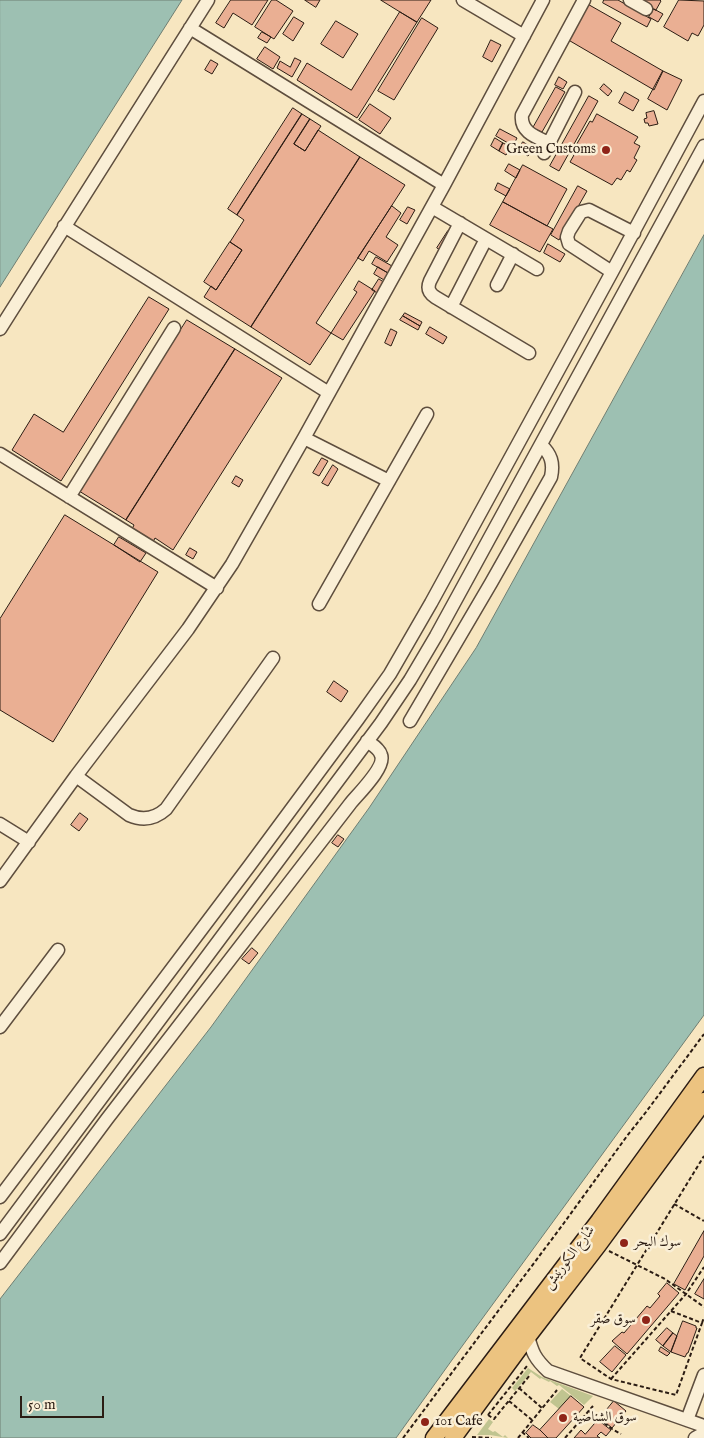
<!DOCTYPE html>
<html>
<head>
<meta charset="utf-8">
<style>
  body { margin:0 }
  #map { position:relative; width:704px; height:1438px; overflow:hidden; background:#f7e6c0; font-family:"IM FELL English",serif }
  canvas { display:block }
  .scale { position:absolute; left:20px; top:1396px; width:84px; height:22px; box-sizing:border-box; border:2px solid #2b1c13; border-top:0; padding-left:6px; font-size:15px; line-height:18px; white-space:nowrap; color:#2b1c13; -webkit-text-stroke:4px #faefd6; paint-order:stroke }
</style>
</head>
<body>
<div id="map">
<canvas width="704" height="1438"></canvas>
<div class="scale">50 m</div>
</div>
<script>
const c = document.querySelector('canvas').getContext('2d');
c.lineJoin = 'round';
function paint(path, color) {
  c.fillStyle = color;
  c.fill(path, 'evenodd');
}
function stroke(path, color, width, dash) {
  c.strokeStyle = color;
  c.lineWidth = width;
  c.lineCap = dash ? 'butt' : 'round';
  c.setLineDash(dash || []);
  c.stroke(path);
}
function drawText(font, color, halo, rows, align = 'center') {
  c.font = font + ' "IM FELL English",Amiri,serif';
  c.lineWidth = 5;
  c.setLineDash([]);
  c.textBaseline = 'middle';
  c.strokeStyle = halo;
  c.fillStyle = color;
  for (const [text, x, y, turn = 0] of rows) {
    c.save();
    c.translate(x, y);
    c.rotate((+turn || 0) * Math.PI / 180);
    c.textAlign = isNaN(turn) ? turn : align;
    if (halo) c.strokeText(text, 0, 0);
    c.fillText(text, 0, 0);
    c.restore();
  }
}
paint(new Path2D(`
  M528,1368l14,9 51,19 -9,9 -25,-20 -2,1 -7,-5 -1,1 -8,-4 -1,1 -9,-7 -16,19 -3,-3z
  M562,1389l9,7 -12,13 -9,-7z
  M489,1419l4,3 -5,7 5,3 2,-1 8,6 2,-2 3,3 -18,-3h-13z`), '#c0c490');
const water = new Path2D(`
  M0,0h182l-182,287z
  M704,235v780l-252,345 -56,78h-396v-139l211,-272 158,-219 107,-160z`);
paint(water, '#9dc0b2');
stroke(water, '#6f7e72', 1);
const building = new Path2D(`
  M231,0h37l-16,25 -19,-12 -9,15 -8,-5z
  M272,0h4l17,11 -19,28 -19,-12z
  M305,0h15l-4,7z
  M381,0h50l-14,22z
  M604,0h14l33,19 -4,8 -44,-24z
  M638,0h22l1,1 -5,9z
  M679,0l25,1v24l-6,11 -6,-3 -4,8 -24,-14z
  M584,2l37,21 -10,18 52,30 -9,19 -89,-52z
  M654,9l9,5 -5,8 -9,-5z
  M400,12l17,10 -60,96 -60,-38 10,-17 44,27z
  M294,17l10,6 -11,18 -10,-7z
  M422,18l16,10 -44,72 -16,-9z
  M336,21l22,13 -15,24 -22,-14z
  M262,32l9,5 -4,6 -9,-5z
  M491,40l10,5 -9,17 -9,-5z
  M265,47l15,10 -7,12 -16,-10z
  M295,58l6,3 -9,16 -15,-9 3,-7 10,6z
  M211,60l7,4 -6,10 -7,-4z
  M663,71l19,9 -15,30 -19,-11z
  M559,77l8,5 -4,7 -8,-4z
  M604,84l8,7 -4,5 -8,-7z
  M556,87l9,5 -23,40 -9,-4z
  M625,92l14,8 -6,11 -14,-8z
  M589,96l9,5 -39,70 -9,-5z
  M370,104l21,14 -11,16 -21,-14z
  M293,108l9,6 -65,101 -9,-6z
  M654,111l4,13 -9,2 -1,-3h-3l-1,-4 3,-1 -1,-5z
  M302,114l8,5 -16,25 11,7 13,-21 42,27 -109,170 -47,-30 7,-11 5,4 26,-40 -12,-8 14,-22 -7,-5z
  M597,114l41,23 -4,6 6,3 -6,12 3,2 -7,12 -3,-2 -6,10 -4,-2 -5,7 -42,-23 4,-7 -3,-1 19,-33 2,1z
  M310,119l11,7 -16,25 -11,-7z
  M500,129l17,9 -4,8 -17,-10z
  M495,138l8,5 -4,8 -8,-5z
  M523,142l10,6 -5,8 -10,-6z
  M503,143l8,4 -5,8 -7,-4z
  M360,157l45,28 -89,138 15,10 -21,32 -59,-38z
  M509,164l11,6 -4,8 -11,-7z
  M523,165l44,24 -20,37 -44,-24z
  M498,183l12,6 -4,7 -11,-6z
  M578,186l9,5 -28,49 -8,-5z
  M503,202l50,27 -13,23 -50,-27z
  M392,206l9,7 -15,24 12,8 -11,17 -18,-11 -6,10 -5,-3z
  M408,207l7,3 -8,14 -7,-4z
  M448,231l5,3 -10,18 -6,-4z
  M230,242l12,8 -26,40 -12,-8z
  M548,244l17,10 -5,8 -16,-9z
  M376,257l16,9 -4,7 -16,-9z
  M378,267l10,6 -4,7 -10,-6z
  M379,279l9,6 -7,10 -9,-5z
  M359,281l16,10 -32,49 -12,-7 26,-41 -3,-2z
  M149,297l20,12 -108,172 -49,-31 22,-36 29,18z
  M405,313l17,9 -2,4 -17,-10z
  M403,316l17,10 -2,4 -18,-10z
  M187,320l48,29 -109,171 -47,-29z
  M430,327l17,10 -4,7 -17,-10z
  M391,329l6,3 -6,14 -6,-3z
  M235,349l47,29 -109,172 -18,-12 -2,4 -21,-13 2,-4 -8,-5z
  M322,458l6,3 -9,15 -6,-3z
  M333,465l5,4 -10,17 -6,-3z
  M236,476l7,4 -4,7 -7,-4z
  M65,515l93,57 -105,170 -53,-32v-91z
  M119,537l27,16 -6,9 -26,-17z
  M190,548l7,4 -4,7 -7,-4z
  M334,681l14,10 -7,11 -14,-10z
  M80,813l8,6 -9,12 -8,-6z
  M338,835l6,4 -6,8 -6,-4z
  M252,948l6,5 -9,11 -7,-5z
  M704,1231v25l-19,34 -11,-6z
  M704,1279v20l-9,-5z
  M667,1283l12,10 -52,61 -15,-13 10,-9 2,1 23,-27 3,2 10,-12 -2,-2z
  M683,1321l13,5v2h1l-9,25h-1l-2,4 -14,-5z
  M667,1328l6,5 -10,13 -7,-6z
  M673,1333l4,3 -6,16 -8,-6z
  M615,1346l11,9 -14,17 -12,-10z
  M661,1347l9,6 -3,3 -8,-5z
  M571,1396l13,11 -28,31h-8l-8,-8z
  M614,1401l12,10 -14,17 -12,-10z
  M598,1420l13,10 -5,6 -5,-4 -4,4 3,2h-26l7,-8 4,4z
  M533,1425l7,5 8,8h-17l-5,-5z`);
paint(building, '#eaaf93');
stroke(building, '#2b1c13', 1);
const minor = new Path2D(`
  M463,0l61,36
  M630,0l16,9
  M190,28l254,157
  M549,143c-13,-6 -29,-11 -27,-28l62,-115
  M544,153l31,-61
  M432,207l105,62
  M460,223l-30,58c-3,7 -1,12 5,16l94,56
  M64,226l265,167
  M612,272l-43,-28 -2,-7 2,-6 12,-19 8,-2 45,23
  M497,285l16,-31
  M451,307l35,-68
  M0,329l208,-329
  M304,438l85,43
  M0,454l217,134
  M69,497l105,-169
  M319,604l108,-190
  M410,721l81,-138 60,-106c3,-14 0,-23 -10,-32
  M76,776l53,39c14,6 26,4 37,-6l107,-151
  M0,824l29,18
  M0,881l76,-105 112,-147 44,-65 72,-126 140,-253 99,-185
  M0,1027l58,-77
  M0,1197l250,-332 108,-146 32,-45 41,-71 181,-331 92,-171
  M0,1234l381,-511 29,-43 26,-44 268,-490
  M0,1263l107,-144 243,-315c8,-10 36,-37 31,-49 -2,-7 -9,-10 -14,-14
  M528,1336c4,16 7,23 20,35l156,55
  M687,1420l17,-45
  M695,1438l9,-5`);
const major = new Path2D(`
  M434,1438l165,-217 105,-145
  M453,1438l75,-102 70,-91 106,-144`);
stroke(minor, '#5e4e3e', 15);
stroke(major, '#2b1c13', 19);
stroke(new Path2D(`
  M674,1204l30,17
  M609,1251l56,28 39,28
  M671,1311l31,12 -26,72 -65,-16 -31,-21 124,-202
  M702,1323l2,-6
  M611,1379l75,-85 18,-27
  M519,1388l23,20
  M509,1401l23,19
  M589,1411l23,18 9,5
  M488,1415l39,-49
  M488,1415l6,4 36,-44
  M522,1432l7,6
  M472,1437l20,1
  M403,1438l161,-215 63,-87 19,-24 58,-78
  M518,1438l39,-48
  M565,1438l28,-32`), '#2b1c13', 2, [4, 2.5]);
stroke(minor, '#faefd6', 12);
stroke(major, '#ecc380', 16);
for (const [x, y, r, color] of [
  [606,150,5,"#8f2418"],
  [624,1243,5,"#8f2418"],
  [646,1320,5,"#8f2418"],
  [563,1418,5,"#8f2418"],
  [425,1422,5,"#8f2418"]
]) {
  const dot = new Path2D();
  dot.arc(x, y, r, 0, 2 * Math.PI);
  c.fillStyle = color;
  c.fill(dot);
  stroke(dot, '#faefd6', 2);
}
drawText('14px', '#2b1c13', '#faefd6', [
  ["Green Customs",596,150,"right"],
  ["سوك البحر",634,1243],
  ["سوق صقر",636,1320,"right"],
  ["سوق الشناصية",573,1418],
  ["101 Cafe",435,1422]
], 'left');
drawText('14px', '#2b1c13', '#faefd6', [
  ["شارع الكورنيش",570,1258,-53]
]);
</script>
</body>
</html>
